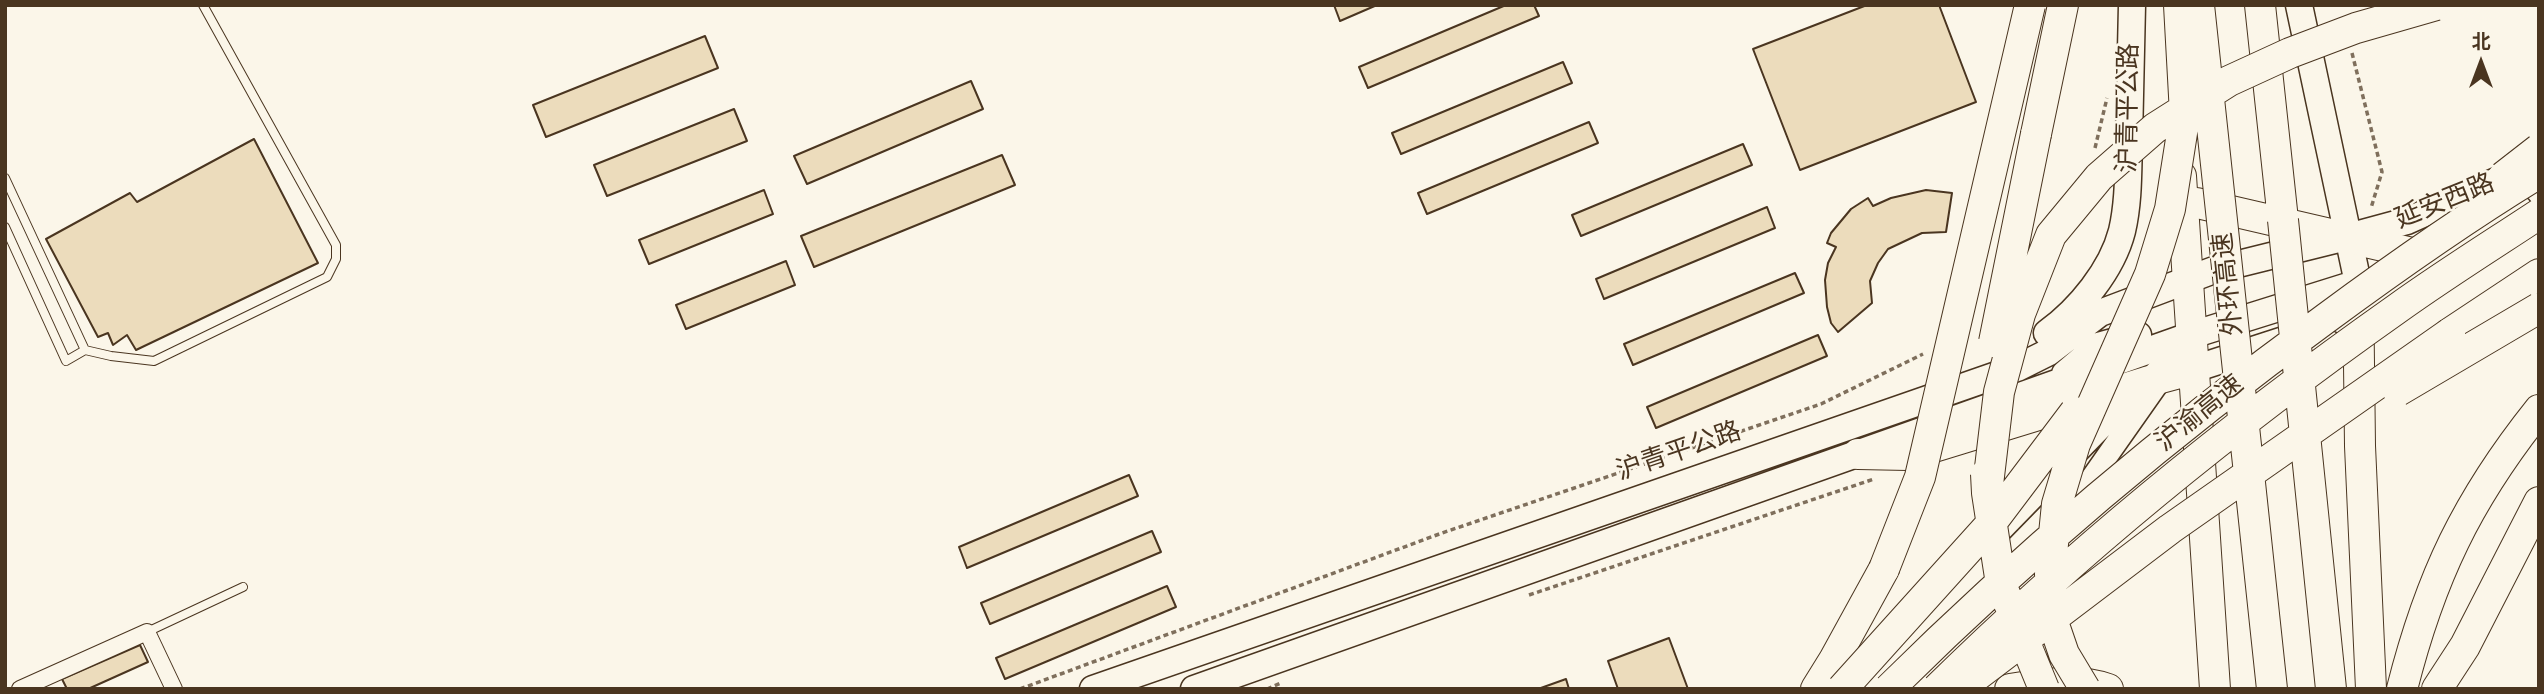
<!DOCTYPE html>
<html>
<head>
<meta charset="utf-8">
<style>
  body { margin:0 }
  #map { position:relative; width:2544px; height:694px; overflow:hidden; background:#fbf6e9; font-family:Signika,"Noto Sans SC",sans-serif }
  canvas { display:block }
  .frame { position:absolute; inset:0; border:7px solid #4a3520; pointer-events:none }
  .north { position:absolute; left:2446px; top:28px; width:70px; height:70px; -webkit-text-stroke:5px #fbf6e9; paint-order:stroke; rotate:0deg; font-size:19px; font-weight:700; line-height:28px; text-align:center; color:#4a3520 }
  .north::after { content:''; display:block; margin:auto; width:24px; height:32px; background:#4a3520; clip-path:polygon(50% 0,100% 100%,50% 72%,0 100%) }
</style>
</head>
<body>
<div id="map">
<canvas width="2544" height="694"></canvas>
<div class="frame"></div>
<div class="north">北</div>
</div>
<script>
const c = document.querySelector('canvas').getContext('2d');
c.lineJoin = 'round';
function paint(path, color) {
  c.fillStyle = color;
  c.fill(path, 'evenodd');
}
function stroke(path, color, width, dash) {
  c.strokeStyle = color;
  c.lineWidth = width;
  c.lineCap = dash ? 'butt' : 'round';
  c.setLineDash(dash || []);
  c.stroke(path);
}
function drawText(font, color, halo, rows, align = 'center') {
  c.font = font + ' Signika,"Noto Sans SC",sans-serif';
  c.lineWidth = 5;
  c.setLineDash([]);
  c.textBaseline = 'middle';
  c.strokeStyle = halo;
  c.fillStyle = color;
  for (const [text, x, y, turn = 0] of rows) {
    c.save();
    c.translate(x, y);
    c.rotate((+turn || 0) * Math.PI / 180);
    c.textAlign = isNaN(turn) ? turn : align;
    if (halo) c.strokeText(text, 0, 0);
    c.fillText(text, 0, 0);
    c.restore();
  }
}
const building = new Path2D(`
  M1334,5h43l-37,16z
  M1506,5h28l5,11 -171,72 -9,-21z
  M1867,5h72l37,97 -176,68 -47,-121z
  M705,36l13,32 -172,69 -13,-32z
  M1563,62l9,21 -171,71 -9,-21z
  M971,81l12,28 -176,75 -13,-28z
  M734,109l13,32 -140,55 -13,-31z
  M1589,122l9,21 -171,71 -9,-21z
  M254,139l64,124 -182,87 -9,-15 -14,10 -5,-12 -10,4 -52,-98 84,-46 7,9z
  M1743,144l9,21 -171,71 -9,-21z
  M1002,155l13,30 -201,82 -13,-31z
  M764,190l9,24 -124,50 -10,-24z
  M1926,190l26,3 -6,39 -24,1 -34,16 -10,14 -8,18 2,22 -34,29 -7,-9 -4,-16 -2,-27 3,-17 8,-16 -9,-4 4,-10 20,-24 17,-11 5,8 18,-8z
  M1767,207l8,21 -171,71 -8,-20z
  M786,261l9,24 -109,44 -10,-24z
  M1795,273l9,20 -171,72 -9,-21z
  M1818,335l9,21 -171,72 -9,-21z
  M1129,475l9,21 -171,72 -8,-21z
  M1152,531l9,21 -171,72 -9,-21z
  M1167,586l9,21 -171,72 -9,-21z
  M1669,638l19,51h-70l-10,-28z
  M140,645l8,17 -60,27h-21l-5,-10z
  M1566,679l3,10h-31z`);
paint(building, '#ecdcbc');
stroke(building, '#4a3520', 2);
const service = new Path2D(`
  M5,178l80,172
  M5,227l61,134 19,-11 26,6 43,5 173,-84 9,-18v-14l-133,-240
  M147,632l96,-45`);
const minor = new Path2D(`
  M20,689l127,-57 27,57`);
const tertiary = new Path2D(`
  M2067,513l90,-128
  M1995,537l195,-200`);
const primary = new Path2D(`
  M2348,237l59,-16 114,-51
  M2342,320l16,-5 161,-106
  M2194,369l102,-33`);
const trunk = new Path2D(`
  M2047,333c32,-23 65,-63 75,-102 7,-30 6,-61 7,-91 1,-45 2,-90 3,-135
  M2065,374l33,-28 40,-11
  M1093,689l924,-321 32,-16 51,-39 114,-43 133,-33
  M1194,689l998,-354 166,-52 -59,-278`);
const motorway = new Path2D(`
  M2260,5l23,215
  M2036,134l27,-129
  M2181,176l34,513
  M2197,203l220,51
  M2358,283l2,163 11,243
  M2450,333l89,-59
  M1858,454l50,1 238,-73 48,-13
  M1816,689l18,-29 50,-91
  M2010,689c32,-5 67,-11 98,0
  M2402,689c28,-111 65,-189 137,-279
  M2437,689l28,-43 74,-144`);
stroke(service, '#4a3520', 10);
stroke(minor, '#4a3520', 18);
stroke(tertiary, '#4a3520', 24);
stroke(primary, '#4a3520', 29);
stroke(trunk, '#4a3520', 29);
stroke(motorway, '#4a3520', 32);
stroke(new Path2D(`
  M2352,53l30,119 -11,36
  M2095,148l12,-50
  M1529,595l345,-116
  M1020,689l422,-156 379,-129 102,-50
  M1267,689l14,-6`), '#7f6f5c', 3.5, [5, 3.5]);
stroke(service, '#fbf6e9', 8);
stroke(minor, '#fbf6e9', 16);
stroke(tertiary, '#fbf6e9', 21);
stroke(primary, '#fbf6e9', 26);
stroke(trunk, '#fbf6e9', 26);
stroke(motorway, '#fbf6e9', 30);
const motorwayBridge = new Path2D(`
  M2199,5l73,684
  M2503,177l36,-28
  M2283,220l48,469
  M1994,342l42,-208
  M2398,391l141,-83
  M1986,474l1,19 14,91 43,105
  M1987,493l12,-101 21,-78 31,-79 48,-58 56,-49 74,-47 61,-28 66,-25 80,-23
  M1884,569l36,-92 110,-472
  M1963,686l207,-157 280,-196
  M1842,689l147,-163 86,-114
  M1889,689c136,-135 281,-257 436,-370 69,-51 140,-101 214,-146
  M1937,689c142,-140 298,-266 461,-381 46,-33 94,-63 141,-94
  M2085,689l-21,-35 -12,-35 -2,-45 7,-70 18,-60 75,-170 20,-65 15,-95 -6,-109`);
stroke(motorwayBridge, '#4a3520', 32, []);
stroke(motorwayBridge, '#fbf6e9', 30);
drawText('26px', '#4a3520', '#fbf6e9', [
  ["沪青平公路",2129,108,-89],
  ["延安西路",2445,202,-22],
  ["外环高速",2229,284,-96],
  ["沪渝高速",2200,414,-39],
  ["沪青平公路",1679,452,-19]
]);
</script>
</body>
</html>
